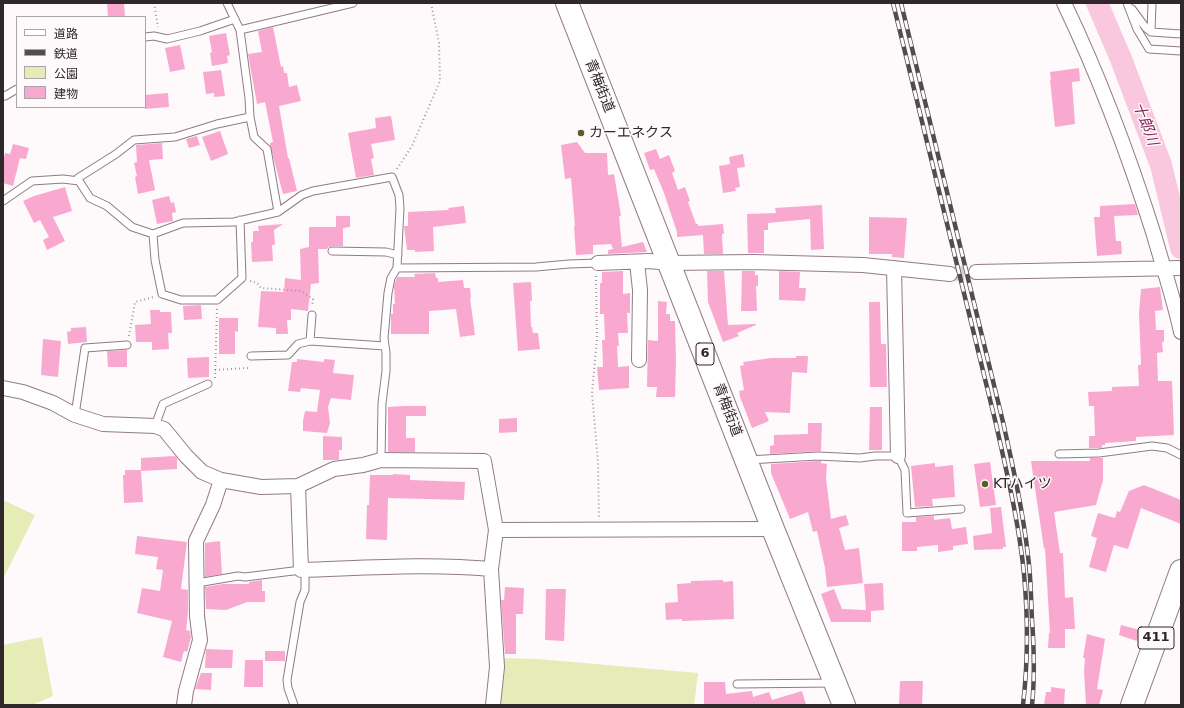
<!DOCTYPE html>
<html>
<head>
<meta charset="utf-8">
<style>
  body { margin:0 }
  #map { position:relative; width:1184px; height:708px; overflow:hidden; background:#fef9fb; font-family:"DejaVu Sans","Noto Sans JP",sans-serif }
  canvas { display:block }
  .frame { position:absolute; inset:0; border:4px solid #2f272a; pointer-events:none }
  .legend { position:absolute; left:16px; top:16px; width:130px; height:92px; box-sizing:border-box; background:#fef9fb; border:1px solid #aba5a7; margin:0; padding:5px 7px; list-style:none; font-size:12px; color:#2f272a }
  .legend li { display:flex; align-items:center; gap:8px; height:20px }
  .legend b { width:20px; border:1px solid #aba5a7 }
</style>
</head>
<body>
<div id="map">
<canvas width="1184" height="708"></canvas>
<div class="frame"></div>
<ul class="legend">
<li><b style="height:5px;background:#fff"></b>道路</li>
<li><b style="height:5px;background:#534c4f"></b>鉄道</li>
<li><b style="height:11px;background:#e6ecb7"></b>公園</li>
<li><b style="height:11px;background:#f9a9cf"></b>建物</li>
</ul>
</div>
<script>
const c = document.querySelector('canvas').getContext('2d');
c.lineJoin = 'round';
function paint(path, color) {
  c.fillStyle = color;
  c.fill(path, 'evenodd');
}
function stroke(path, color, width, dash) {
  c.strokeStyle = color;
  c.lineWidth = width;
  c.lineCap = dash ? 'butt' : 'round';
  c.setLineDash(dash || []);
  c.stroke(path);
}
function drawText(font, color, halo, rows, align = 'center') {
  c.font = font + ' "DejaVu Sans","Noto Sans JP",sans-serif';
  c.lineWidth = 3;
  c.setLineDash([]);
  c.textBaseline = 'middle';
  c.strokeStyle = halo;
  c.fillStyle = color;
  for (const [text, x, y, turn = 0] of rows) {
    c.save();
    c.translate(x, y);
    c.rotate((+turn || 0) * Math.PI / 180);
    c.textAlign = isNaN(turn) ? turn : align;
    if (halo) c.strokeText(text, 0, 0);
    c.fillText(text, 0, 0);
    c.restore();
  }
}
paint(new Path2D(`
  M3,500l32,15 -32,64z
  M42,637l11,59 -21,9h-29v-60z
  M501,658l37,1 160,14 -4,32h-195z`), '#e6ecb7');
stroke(new Path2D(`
  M1097,3l24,56 40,106 20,83`), '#f9c7de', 22);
paint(new Path2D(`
  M107,3h17l1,14h-17z
  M273,27l8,40 2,-1 1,7h3l2,14 8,-2 4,16 -22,5 9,52h1l8,33 -14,3 -13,-49v-2l3,-1 -8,-40 -8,2 -9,-50 14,-2 -4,-21z
  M226,33l4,22 -3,1 1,7 -16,3 -2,-13 2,-1 -3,-16z
  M180,45l5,24 -15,3 -5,-24z
  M1079,68l1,13 -8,1 3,42 -20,3 -5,-47h1l-1,-8z
  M221,70l4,26 -11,1v-4l-8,1 -3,-22z
  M168,93l1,14 -24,2v-14z
  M391,116l4,24 -24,4 3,14 -3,1 3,16 -18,3 -8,-45 28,-5 -1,-10z
  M220,131l8,23 -17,7 -9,-24z
  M197,136l3,9 -11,3 -3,-9z
  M577,142l8,11h22l1,22 6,-1 7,42h-2l3,31 21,-5 4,10 -39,2v-4l5,-1 -2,-5 -18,1v9l-17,1 -2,-29h1l-4,-48 -6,1 -4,-34z
  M162,143l1,16 -14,1 6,30 -17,4 -3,-17 2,-1 -3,-13 3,-1 -1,-17z
  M13,144l16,4 -3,11 -6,-1 -7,28 -10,-3v-22l2,-8 5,1z
  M656,149l4,10 9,-4 6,16 -3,2 6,17 7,-3 5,14 -2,1 8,22h2v2l25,-2 1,10h-2l1,20h-19l-1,-19 -26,2v-5l-13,-39 -10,-24 -4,1 -6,-17z
  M743,154l2,13 -8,1 3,19 -5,1 1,3 -13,2 -4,-27 11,-2 -1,-7z
  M65,187l7,24 -19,6 12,24 -18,9 -4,-10 6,-3 -9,-17 -6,3 -11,-22 11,-5z
  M169,196l2,7 3,-1 2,10 -4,1 1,8 -16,3 -5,-24z
  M1135,204l3,11 -24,1 2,25h5l1,13 -25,2 -3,-39h6v-11z
  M822,205l2,44 -13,1 -1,-31 -42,4v7h-4v23h-16l-1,-39 29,-1 -1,-5z
  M464,206l2,17 -33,4 1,24 -19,1v-2h-8l-3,-24h4v-14l41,-2 -1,-2z
  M336,216h14v11l-7,1v18h-11l-4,1 -1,2h-9l1,34 -8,1 -3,27 -17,-2v11h-4l1,14h-12v-6l-18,-1 3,-36 23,1 1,-14 16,2 -1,-31 9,-2v-20h27z
  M869,217l38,1 -3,40 -12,-1v-3h-23z
  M283,224l-9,6 1,15h-3l1,16 -21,1 -1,-20h2v-11h6l-1,-5z
  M623,271v23l7,-1v20h-3l1,20h-10l1,13h-2l1,21 11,-1v22l-30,2 -2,-23h6l-1,-27h3l-1,-26h-4v-31h2v-11z
  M707,271h17l4,54 28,-1v1l-19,8 2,3 -16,6 -15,-40z
  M742,271h13v4h3v11h-2l1,25h-16z
  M779,271l21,1 -1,16h7l-1,13 -26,-1z
  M435,273l1,5h2v4l25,-2 1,8h6l1,10h-1l5,37 -15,2 -4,-28 -27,2v23h-38v-20h2v-10h2l-1,-18 3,-9h18l-1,-3z
  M531,282l1,19h-2l1,26h1l1,6h5l2,16 -22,2 -5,-68z
  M1160,287l3,23 -8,1 1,19h8v11l-2,2 1,9 -6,1 1,28h14l2,54 -38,2v4l-31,2v2h-3v3h-13v-12h6l-1,-30h-5l-1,-14 24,-1v-4l27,-1 -1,-21h3l-2,-52 2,-24z
  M658,301l9,1 -1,12h4v7h5l1,41 -1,35h-19l1,-10h-10l1,-47 10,1z
  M869,302h11l1,42h5l1,43h-17z
  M201,305l1,14 -18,1 -1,-14z
  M150,310h10v2h11l1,21h-4l1,16 -17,1v-8h-16l-1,-17 16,-1z
  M219,318h19v14l-3,-1v23h-16z
  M86,327l1,15 -19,2 -1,-12 4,-1v-3z
  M43,339l18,2 -3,36 -17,-2z
  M127,350v17h-19l-1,-16z
  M796,356h12l-1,17 -15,-1 -2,41 -25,-1 4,9 -17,7 -12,-31 -1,-6 5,-1 -4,-24 4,-1 -1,-3 28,-4h25z
  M209,357v20l-21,1 -1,-20z
  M297,359l27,3v-3l11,1 -2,13 21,2 -3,25 -20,-2 -3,9 2,16 -3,10 -24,-2v-10l2,-10 12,1 3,-22 -19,-2 -1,4 -12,-1 4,-29h5z
  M404,406h22v10h-20v22h9v14h-27v-45z
  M870,407h12v43h-13z
  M517,418v14l-18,1v-14z
  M808,423h14l-1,28 -51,3v-8l4,-1v-10l34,-1z
  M323,436l19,1v13h-3v10h-16z
  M175,456l2,2v11l-36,2 2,31 -19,1 -1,-28h2v-5h16v-12z
  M1090,458h13v22l-7,25 -42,7 6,41h3l2,45 8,-1 2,32h-10v19h-17l1,-15h1l-5,-85 -1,1 -13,-88h59z
  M818,461h3v2l6,1 -1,14 5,41 15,-4 3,10 -10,3 6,22 14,-2 4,35 -36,4 -2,-19 -8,-37 -4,1 -5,-20 -18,7 -19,-46v-9z
  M990,462l6,43 -16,2 -6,-43z
  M935,463v4l18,-2 2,32 -23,2 1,7 -18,1 -4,-41z
  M393,474l17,1v5l55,2 -1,18 -76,-2 -1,42 -21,-1 1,-34h2l1,-30h23z
  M1144,485l37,15v24l-40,-16 -13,41 -14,-4 -8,27 -17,-5 8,-29 -6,-2 7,-23 17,5 2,-7 3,1 9,-21z
  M1001,507l5,40h-3v2l-29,1 -1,-14 19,-3 -2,-25z
  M934,516v4l16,-2 2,11 14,-2 2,17 -15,2v4l-15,2v-7l-21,2v4h-15v-29h14v-5z
  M137,536l50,6 -6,47 7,1v23l-2,17 4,1 1,6 -4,15 -3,-1 -3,11 -18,-5 9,-36 -35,-8 5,-25 18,3 3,-21 -7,-1 2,-12 -23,-3z
  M220,541l2,33 -17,3v-34z
  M262,580v11h3v11h-18l-21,8 -20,-1 -1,-22 18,-3h26v-2z
  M723,580v2l10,-1 1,38 -52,2v-2l-16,1 -1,-17 13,-1 -1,-18 14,-1v-2z
  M883,583l1,27 -13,1v11h-40l-10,-28 13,-5 8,20 24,1 -2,-26z
  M505,587l19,1 -1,26h-7v40h-11l-4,-54h3z
  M546,589h20l-2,52 -19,-1z
  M1121,625l19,5 -3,11 -18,-6z
  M1087,634l18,5 -8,50 6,1 -4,15h-13l-2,-34 1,-13h-2z
  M206,649l27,1 -1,18h-27z
  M265,651h20v10h-20z
  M245,660h18v27h-19z
  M201,673h11l-1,17 -16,-1z
  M900,681h23l-1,24 -23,-1z
  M704,682h21l1,12 26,-3 1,6 16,-5 3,8 30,-9 4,14h-102z
  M1051,687l14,2 -1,16h-20l2,-13h5z`), '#f9a9cf');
stroke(new Path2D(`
  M950,274l26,-2`), '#d5cfd1', 14, [14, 7]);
const lane = new Path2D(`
  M227,3l13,27 9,68 1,19 4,20 13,12 11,63
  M1127,3l10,26 12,20 32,2
  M1132,9l14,19 5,4 30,2
  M240,30l113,-27
  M1151,32l1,-29
  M145,37l9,-1 13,3 33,-8 35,-12
  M3,95l2,1 12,-7
  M79,181l-1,-3 38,-24 18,-14 41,-3 42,-13 33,-7
  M3,201l29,-20 31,-2 16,2 11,17 17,8 25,21 21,7 30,-11 51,-1 44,-10 24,-17 11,-4 79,-14 7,18 1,13 -3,60 -6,10 -3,15 -4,45 2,15v18l-4,32 -1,57
  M153,234l2,26 7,34 19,6h36l25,-22 -2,-58
  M332,251l54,1 12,3
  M397,268l139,-1 33,-3 29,-1
  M310,341l2,-26
  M251,356l37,-1 10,-11 12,-3 75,5
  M75,415l10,-67 42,-3
  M155,426l8,-22 45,-20
  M1059,454l40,-1 53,-7 15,2 14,7
  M748,460l70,-4 42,2 15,-2h23l7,14 2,43 54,-4
  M197,583l41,-7 7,1 56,-7
  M737,684l96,-1
  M294,705l-6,-17 -1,-8 13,-78 5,-12v-20`);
const street = new Path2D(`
  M1064,3c36,75 65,153 90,232 9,32 20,64 27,97
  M637,262l3,28 -1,70
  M598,263l51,-2 21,2 83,-1 110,3 87,9
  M894,268l4,188
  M976,272l205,-4
  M3,388l20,4 30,11 22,12 28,9 52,2 9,3 22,27 16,16 19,8 40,7 37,-1 36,-17 29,-4 18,-5 103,1 12,69 -5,39 6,98 -4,38
  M298,486l3,84c63,-2 127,-7 190,-1
  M496,530l277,-1
  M184,705l2,-14 14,-51 -3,-24 -1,-75 17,-36 8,-25`);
const primary = new Path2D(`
  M567,3l206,526 71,176`);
const highway = new Path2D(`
  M1132,705l49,-134`);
stroke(lane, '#907b85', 9);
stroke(street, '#907b85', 16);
stroke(primary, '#907b85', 24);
stroke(highway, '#907b85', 24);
stroke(new Path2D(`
  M154,3l4,24
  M397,169l15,-23 28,-65 -1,-38 -8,-40
  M596,276l1,63 -5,54 6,69 1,55
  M250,281l7,2 4,5 40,3 12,8 -1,7
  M129,336l6,-34 19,-5
  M215,370l33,-2v-3
  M215,378l2,-69`), '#9f989b', 2, [1, 3]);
stroke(lane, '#fff', 7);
stroke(street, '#fff', 14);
stroke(primary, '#fff', 22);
stroke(highway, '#fff', 22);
const rail = new Path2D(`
  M893,3l103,421c11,50 23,99 28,150 4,43 4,88 -1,131
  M901,3l102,419c10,45 20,89 25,134 3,22 3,43 4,64 2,28 3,57 0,85`);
stroke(rail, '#534c4f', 4.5);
stroke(rail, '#fef9fb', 3, [9]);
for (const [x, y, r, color] of [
  [581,133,4,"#5b5f2d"],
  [985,484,4,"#5b5f2d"]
]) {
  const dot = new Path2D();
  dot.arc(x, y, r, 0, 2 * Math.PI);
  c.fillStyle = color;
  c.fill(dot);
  stroke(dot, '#fef9fb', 1.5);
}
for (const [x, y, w] of [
  [705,354,18],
  [1156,638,36]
]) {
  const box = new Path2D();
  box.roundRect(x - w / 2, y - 11, w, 22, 3);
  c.fillStyle = '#fef9fb';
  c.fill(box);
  stroke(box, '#2f272a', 1);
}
drawText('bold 13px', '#2f272a', null, [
  ["6",705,354],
  ["411",1156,638]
]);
drawText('14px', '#2f272a', '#fef9fb', [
  ["青梅街道",599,86,68],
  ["青梅街道",727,410,69]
]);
drawText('14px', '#2f272a', '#fef9fb', [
  ["カーエネクス",589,133],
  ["KTハイツ",993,484]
], 'left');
drawText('italic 15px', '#82285b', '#fef9fb', [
  ["十郎川",1145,124,69]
]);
</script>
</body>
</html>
